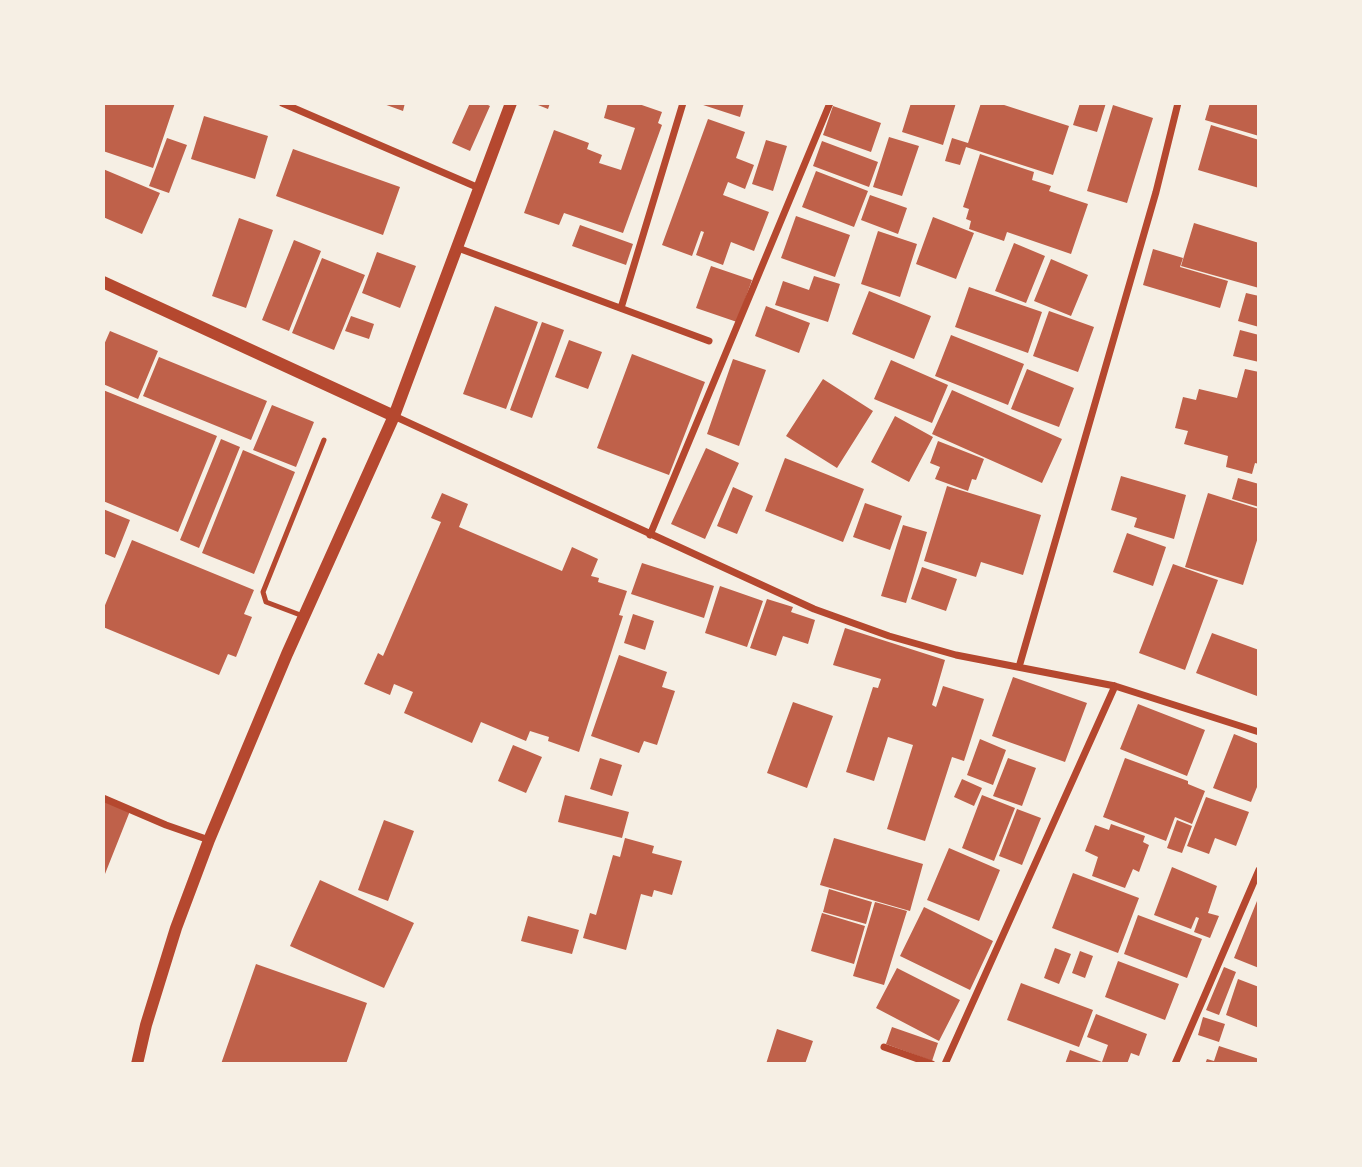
<!DOCTYPE html>
<html>
<head>
<meta charset="utf-8">
<style>
  body { margin:0 }
  #map { position:relative; width:1362px; height:1167px; overflow:hidden; background:#f6efe4; font-family:"Nunito Sans",sans-serif }
  canvas { display:block }
  .frame { position:absolute; inset:0; border:105px solid #f6efe4; pointer-events:none }
</style>
</head>
<body>
<div id="map">
<canvas width="1362" height="1167"></canvas>
<div class="frame"></div>
</div>
<script>
const c = document.querySelector('canvas').getContext('2d');
c.lineJoin = 'round';
function paint(path, color) {
  c.fillStyle = color;
  c.fill(path, 'evenodd');
}
function stroke(path, color, width, dash) {
  c.strokeStyle = color;
  c.lineWidth = width;
  c.lineCap = dash ? 'butt' : 'round';
  c.setLineDash(dash || []);
  c.stroke(path);
}
paint(new Path2D(`
  M103,103h72l-22,65 -50,-17z
  M381,103h24l-2,8z
  M470,103h14l6,3 -20,45 -18,-8z
  M533,103h17l-2,6z
  M608,103h28l26,9 -4,11 4,2 -39,108 -59,-20 -5,12 -35,-12 30,-83 35,13 -2,6 15,6 -3,8 22,7 14,-42 -31,-10z
  M697,103h47l-4,14z
  M911,103h45l-13,42 -41,-13z
  M981,103h17l71,23 -16,49 -87,-28 -6,18 -15,-4 7,-23 16,5z
  M1080,103h26l-9,29 -24,-7z
  M1210,103h49v33l-54,-16z
  M1113,105l40,13 -26,85 -40,-12z
  M833,106l48,17 -10,29 -48,-17z
  M204,116l64,20 -13,43 -64,-20z
  M708,119l37,13 -9,26 18,7 -9,24 -17,-7 -5,13 46,17 -15,39 -23,-9 -8,23 -27,-10 8,-23 -3,-1 -9,25 -30,-11z
  M1211,125l48,15v48l-61,-18z
  M889,137l30,9 -17,50 -29,-9z
  M167,138l20,7 -18,48 -20,-7z
  M766,140l21,6 -14,45 -21,-7z
  M822,141l56,21 -9,25 -56,-21z
  M293,149l107,38 -17,48 -107,-39z
  M980,154l54,18 -2,8 19,6 -2,5 39,13 -17,50 -64,-22 -3,9 -35,-12 2,-8 -5,-2 3,-10 -6,-2z
  M103,169l57,24 -18,41 -39,-17z
  M816,171l52,20 -14,36 -52,-20z
  M870,195l37,13 -9,26 -37,-14z
  M796,216l54,19 -15,42 -54,-19z
  M933,217l41,16 -18,46 -40,-15z
  M239,218l34,12 -27,78 -34,-12z
  M1194,223l65,20v45l-78,-22z
  M580,225l53,19 -7,21 -54,-19z
  M878,231l39,13 -17,53 -39,-13z
  M294,240l27,11 -32,80 -27,-11z
  M1014,243l31,13 -19,47 -31,-12z
  M1153,249l30,9 -3,9 48,14 -8,27 -77,-23z
  M377,252l39,14 -16,42 -38,-15z
  M322,258l43,17 -31,75 -42,-17z
  M1051,259l37,16 -17,41 -37,-15z
  M711,266l41,14 -15,42 -41,-14z
  M814,276l26,8 -12,38 -53,-17 8,-24 26,9z
  M969,287l73,25 -14,41 -73,-26z
  M869,291l62,25 -17,43 -62,-25z
  M1246,293l13,3v31l-21,-6z
  M495,306l43,16 -32,87 -43,-15z
  M766,306l44,17 -11,30 -44,-17z
  M1049,311l45,16 -16,45 -45,-16z
  M351,316l23,8 -5,15 -24,-8z
  M542,322l22,8 -32,88 -22,-8z
  M1240,330l19,5v27l-26,-6z
  M110,331l48,20 -20,48 -35,-15v-37z
  M951,335l73,29 -16,41 -73,-29z
  M569,340l33,12 -14,37 -33,-12z
  M632,354l73,28 -36,93 -72,-27z
  M159,357l108,44 -16,39 -108,-44z
  M733,359l33,11 -27,76 -32,-12z
  M891,360l57,25 -16,38 -58,-24z
  M1027,369l47,19 -15,39 -48,-18z
  M1245,369l14,3v92l-4,-1 -3,11 -26,-7 2,-11 -44,-12 4,-13 -13,-3 8,-31 13,3 3,-11 38,9z
  M823,379l50,32 -36,57 -51,-32z
  M103,390l114,46 -39,96 -75,-31z
  M952,390l110,49 -20,44 -110,-49z
  M272,405l42,17 -18,45 -43,-17z
  M895,416l38,21 -24,45 -38,-20z
  M221,439l19,8 -41,101 -19,-8z
  M938,441l46,18 -8,21 -4,-1 -4,12 -33,-12 5,-12 -10,-4z
  M706,448l33,15 -34,76 -34,-15z
  M243,450l52,22 -41,102 -52,-21z
  M785,458l79,31 -21,53 -78,-31z
  M1121,476l65,19 -12,44 -40,-12 3,-9 -26,-8z
  M1238,478l21,6v23l-27,-8z
  M947,486l94,29 -18,60 -42,-13 -5,15 -52,-16z
  M733,487l20,9 -16,38 -20,-8z
  M442,493l26,11 -9,23 103,44 10,-24 26,12 -7,17 8,2 -1,4 29,9 -8,24 4,1 -44,136 -31,-11 1,-4 -19,-6 -4,10 -45,-19 -9,21 -68,-30 9,-21 -19,-8 -4,11 -26,-11 14,-31 5,3 58,-134 -10,-4z
  M1208,493l51,16v25l-16,51 -58,-18z
  M865,503l37,13 -12,34 -37,-13z
  M103,509l27,11 -15,38 -12,-5z
  M903,525l24,7 -21,71 -25,-7z
  M1127,533l39,14 -13,39 -40,-14z
  M132,540l122,50 -10,24 8,3 -16,40 -8,-3 -9,21 -116,-48v-17z
  M642,563l72,23 -10,32 -73,-24z
  M1173,564l45,16 -33,90 -46,-17z
  M922,567l35,12 -11,32 -35,-12z
  M720,586l43,15 -16,46 -42,-14z
  M767,599l26,8 -2,5 24,8 -7,24 -25,-8 -7,20 -26,-8z
  M633,614l21,7 -9,29 -21,-7z
  M845,628l100,32 -13,45 4,2 7,-21 41,13 -20,62 -12,-4 -27,84 -38,-12 26,-84 -25,-8 -14,44 -28,-9 27,-85 5,1 3,-9 -48,-14z
  M1212,633l47,17 -2,46 -61,-23z
  M619,655l48,17 -5,15 13,4 -18,54 -13,-4 -5,12 -48,-17z
  M1013,677l74,26 -22,59 -73,-26z
  M793,702l40,14 -26,72 -40,-15z
  M1138,704l67,26 -18,46 -67,-27z
  M1234,734l25,10v38l-8,20 -38,-14z
  M980,739l26,11 -13,35 -26,-10z
  M513,745l29,12 -16,36 -28,-12z
  M600,758l22,7 -10,31 -22,-7z
  M1008,758l28,10 -14,38 -29,-10z
  M1125,758l63,23v3l17,7 -13,33 -17,-7 -9,24 -63,-24z
  M962,779l20,9 -8,18 -20,-9z
  M565,795l64,17 -7,26 -64,-16z
  M982,795l33,13 -21,53 -32,-13z
  M1206,797l43,15 -13,34 -21,-8 -6,16 -22,-8z
  M103,801l27,10 -27,68z
  M1017,809l24,9 -19,47 -23,-9z
  M384,820l30,11 -26,70 -30,-11z
  M1177,820l15,6 -10,27 -15,-5z
  M1111,824l34,12 -2,6 6,3 -10,27 -6,-3 -8,19 -33,-12 6,-19 -13,-6 10,-26 14,5z
  M625,838l29,8 -2,7 30,8 -10,34 -18,-5 -2,7 -11,-3 -15,56 -43,-12 7,-25 6,2 17,-60 7,2z
  M834,838l89,26 -13,47 -90,-26z
  M949,848l51,22 -21,51 -52,-21z
  M1172,867l45,19 -9,27 11,3 -9,22 -16,-6 5,-14 -3,-1 -5,12 -37,-14z
  M1073,873l66,25 -21,55 -66,-25z
  M320,880l94,43 -30,65 -94,-42z
  M829,889l43,13 -6,22 -43,-12z
  M1259,896v72l-25,-10z
  M875,902l32,9 -23,74 -31,-9z
  M924,907l69,34 -23,49 -70,-34z
  M822,913l43,13 -11,38 -43,-13z
  M1138,915l64,24 -15,39 -63,-24z
  M528,916l51,14 -7,24 -51,-13z
  M1055,948l16,6 -12,30 -15,-6z
  M1080,951l13,5 -8,22 -13,-5z
  M1118,961l61,23 -14,36 -60,-23z
  M256,964l111,39 -21,61h-125z
  M1224,967l12,5 -17,43 -13,-5z
  M897,968l63,32 -21,41 -63,-33z
  M1238,979l21,8v41l-33,-13z
  M1021,983l72,27 -14,37 -72,-27z
  M1096,1014l51,20 -8,22 -8,-3 -4,11h-62l5,-14 32,12 6,-17 -21,-8z
  M1203,1017l22,7 -6,18 -21,-7z
  M892,1027l46,16 -6,18 -46,-17z
  M777,1029l36,12 -8,23h-39z
  M1219,1046l40,13v5h-54l2,-5 7,2z`), '#bf614a');
stroke(new Path2D(`
  M303,616l-37,-14 -3,-10 61,-152`), '#b5482f', 5);
stroke(new Path2D(`
  M282,103l197,85
  M458,248l251,93
  M621,308l62,-205
  M394,416l420,193 75,27 67,19 159,31 144,46
  M650,535l180,-432
  M1019,667l137,-475 22,-89
  M103,798l63,27 43,15
  M884,1047l48,17
  M945,1064l170,-378
  M1175,1064l84,-194`), '#b5482f', 7);
stroke(new Path2D(`
  M103,282l291,134
  M137,1064l9,-39 30,-97 33,-88 78,-186 107,-238 117,-313`), '#b5482f', 12);
</script>
</body>
</html>
